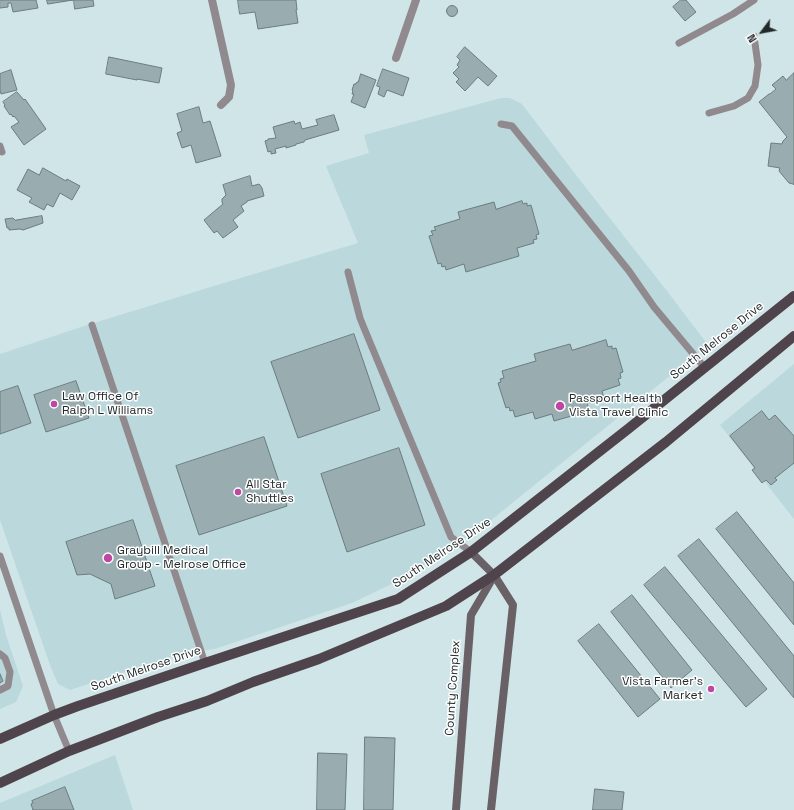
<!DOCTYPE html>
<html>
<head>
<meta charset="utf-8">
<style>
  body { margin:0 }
  #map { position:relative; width:794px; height:810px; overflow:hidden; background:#d0e5e8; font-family:"Space Grotesk",sans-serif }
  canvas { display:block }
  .north { position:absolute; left:742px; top:12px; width:40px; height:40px; -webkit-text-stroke:3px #fff; paint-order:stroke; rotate:238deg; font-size:11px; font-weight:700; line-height:16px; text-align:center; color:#21292a }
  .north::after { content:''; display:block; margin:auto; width:14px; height:18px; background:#21292a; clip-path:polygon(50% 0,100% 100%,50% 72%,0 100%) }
</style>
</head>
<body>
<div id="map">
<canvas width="794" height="810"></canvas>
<div class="north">N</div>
</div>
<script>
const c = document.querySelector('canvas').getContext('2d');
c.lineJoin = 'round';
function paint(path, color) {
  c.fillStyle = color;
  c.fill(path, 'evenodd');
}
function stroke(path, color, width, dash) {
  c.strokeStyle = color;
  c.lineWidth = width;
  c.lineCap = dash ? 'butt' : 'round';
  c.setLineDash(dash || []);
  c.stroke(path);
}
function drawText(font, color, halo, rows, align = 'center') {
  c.font = font + ' "Space Grotesk",sans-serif';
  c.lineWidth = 3;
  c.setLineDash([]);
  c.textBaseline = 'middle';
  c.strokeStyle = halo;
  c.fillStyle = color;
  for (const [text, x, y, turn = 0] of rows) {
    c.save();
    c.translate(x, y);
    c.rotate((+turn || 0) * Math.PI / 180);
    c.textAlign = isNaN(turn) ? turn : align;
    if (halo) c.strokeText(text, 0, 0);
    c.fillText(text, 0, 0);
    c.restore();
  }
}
paint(new Path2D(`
  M501,98h9l12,6 57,75 88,112 41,54 -228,184 -78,50 -50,24 -137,46 -31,4 -114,37 -12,-6 -8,-19 -50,-145v-166l81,-27 133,-41 144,-43 -32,-77 43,-13 -5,-18z
  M794,364v155l-74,-94z
  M0,610l6,25 17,51 -7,16 -16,7z
  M115,755l18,55h-133v-7z`), '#bbd8dc');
const building = new Path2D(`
  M0,0h36l2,8 -25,4 -2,-9h-3v4l-8,1z
  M47,0h26l-25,4z
  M74,0h19l1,6 -19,3z
  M238,0h58l1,10h-1l2,13 -40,6 -3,-17 -15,2z
  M681,0h5l10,12 -11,9 -12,-14z
  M446.5 11a5.5 5.5 0 1 1 11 0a5.5 5.5 0 1 1-11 0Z
  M465,47l32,29 -9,10 -10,-9 -13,14 -9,-9 3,-3 -6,-6 6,-6 -2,-2 3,-5 -3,-3z
  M109,57l53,11 -3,15 -22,-4v1l-31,-6z
  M383,69l26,9 -6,18 -16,-6 -3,7 -6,-3 2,-7 -3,-1z
  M11,70l6,20 -16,4 -1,-4v-16z
  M794,73v112l-1,-1 -4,-1 -10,-12 1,-3 -12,-2 3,-23 11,1 1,-3 4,-4 -28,-35 10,-8h1l6,-5 -4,-4 11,-9 3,4z
  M361,74l15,6 -11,28 -14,-6 3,-8h-2l1,-3 -1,-1 2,-6h2l1,-2h1z
  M17,92l7,8 1,-1 21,30 -22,16 -13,-18 8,-5 -5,-6 -1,1 -2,-3 -1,1 -6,-9 1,-1 -2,-3z
  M199,107l4,16 7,-2 11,35 -25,7 -5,-18 -9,3 -5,-15 5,-2 -5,-17z
  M334,115l5,15 -34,10 -1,2 -8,2v1l-10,3v-2l-11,3 1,4 -5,1v-3l-3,1 -3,-11 3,-1v-1l8,-1 -3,-11 21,-6 1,3 5,-2 2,7 16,-4 -2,-5z
  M43,168l23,13 1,-2 13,7 -8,14 -12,-7 -7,14 -6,-3 -3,6 -15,-8 3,-4 -15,-8 11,-21 11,6z
  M250,176l2,10 7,-2 1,1 2,3 2,8 -17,5v1l-6,4 3,5 -11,9 5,7 -15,11 -6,-7 -3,2 -10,-13 19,-16 -1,-2v-3l4,-4 -3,-10z
  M522,201l1,3 4,-1v3l4,-1 8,29 -3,1 1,4 -4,1 1,3 -17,5 2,8 -53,16 -2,-8 -18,6 -1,-4 -3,1 -1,-4 -3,1 -9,-28 4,-1 -2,-4 5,-1 -2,-3 26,-8 -2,-7 36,-10 2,7z
  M42,216l1,7 -20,7 -3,-1 -11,1v-2h-2l-2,-9 8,-1 2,2z
  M354,334l26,76 -82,28 -27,-76z
  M606,340l2,7 4,-1v3l4,-1 7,24 -3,1 1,5 -3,1 2,6 -18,6 2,7 -17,5 2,8 -35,10 -2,-7 -17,5 -2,-7 -18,5 -2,-7 -3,1 -1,-4 -3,1 -8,-25 3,-1 -1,-3 4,-1 -2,-7 34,-10 -2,-7 36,-10 2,6z
  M76,381l13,37 -43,14 -12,-37z
  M18,386l13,37 -31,11v-42z
  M762,411l7,9 6,-5 19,21v27l-19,15 2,2 -6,5 -5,-5 -4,3 -10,-13 3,-2 -25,-32z
  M264,437l23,69 -88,29 -23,-69z
  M399,448l26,77 -78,27 -26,-78z
  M737,512l57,71v42l-78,-96z
  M133,520l22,66 -40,13 -4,-15 -21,-10 -13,1 -11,-33z
  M699,539l95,117v42l-116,-142z
  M665,567l102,122 -21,18 -102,-122z
  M632,595l60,75 -21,18 -60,-76z
  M599,624l61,75 -22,18 -60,-76z
  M0,674l3,7 -3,2z
  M365,737l30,1 -2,72h-29z
  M318,753l29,1 -2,56h-28z
  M65,787l9,23h-41l-2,-6 2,-1 -1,-2z
  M595,789l29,3 -2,18h-29z`);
paint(building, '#99adb0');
stroke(building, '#6a7d7f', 1);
stroke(new Path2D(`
  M679,43l54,-29 21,-14
  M709,113l25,-7 14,-8 7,-12 3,-21 -4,-29
  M501,124l11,2 117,145 25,36 51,61
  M0,146l2,6
  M348,272l12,46 4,10 87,209 20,15
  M92,325l113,338
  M0,556l54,159 15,36
  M0,654l5,4 5,14 -2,14 -8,4`), '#908a8e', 7);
stroke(new Path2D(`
  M212,0l19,85 -2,12 -8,8
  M396,58l20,-58`), '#908a8e', 8);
stroke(new Path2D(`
  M471,552l23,23 19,30 -22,205
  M456,810l15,-195 23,-39`), '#6a6167', 8);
stroke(new Path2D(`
  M0,739l54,-24 24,-9 127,-43 193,-64 73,-47 157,-123 166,-133
  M0,783l69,-32 89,-34 49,-16 46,-19 66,-23 127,-53 48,-31 172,-133 128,-106`), '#4f444c', 10);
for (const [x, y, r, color] of [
  [54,404,4,"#bc48a1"],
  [560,406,5,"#bc48a1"],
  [238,492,4,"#bc48a1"],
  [108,558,5,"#bc48a1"],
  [711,689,4,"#bc48a1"]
]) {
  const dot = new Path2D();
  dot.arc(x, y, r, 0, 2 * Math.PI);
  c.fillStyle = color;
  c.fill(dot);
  stroke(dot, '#fff', 1.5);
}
drawText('12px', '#21292a', '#fff', [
  ["South Melrose Drive",717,341,-39],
  ["South Melrose Drive",442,553,-34],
  ["South Melrose Drive",146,669,-19],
  ["County Complex",453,688,-86]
]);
drawText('12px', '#21292a', '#fff', [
  ["Law Office Of",62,397],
  ["Ralph L Williams",62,411],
  ["Passport Health",569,399],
  ["Vista Travel Clinic",569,413],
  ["All Star",246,485],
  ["Shuttles",246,499],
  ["Graybill Medical",117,551],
  ["Group - Melrose Office",117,565],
  ["Vista Farmer's",703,682,"right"],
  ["Market",703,696,"right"]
], 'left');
</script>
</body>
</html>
